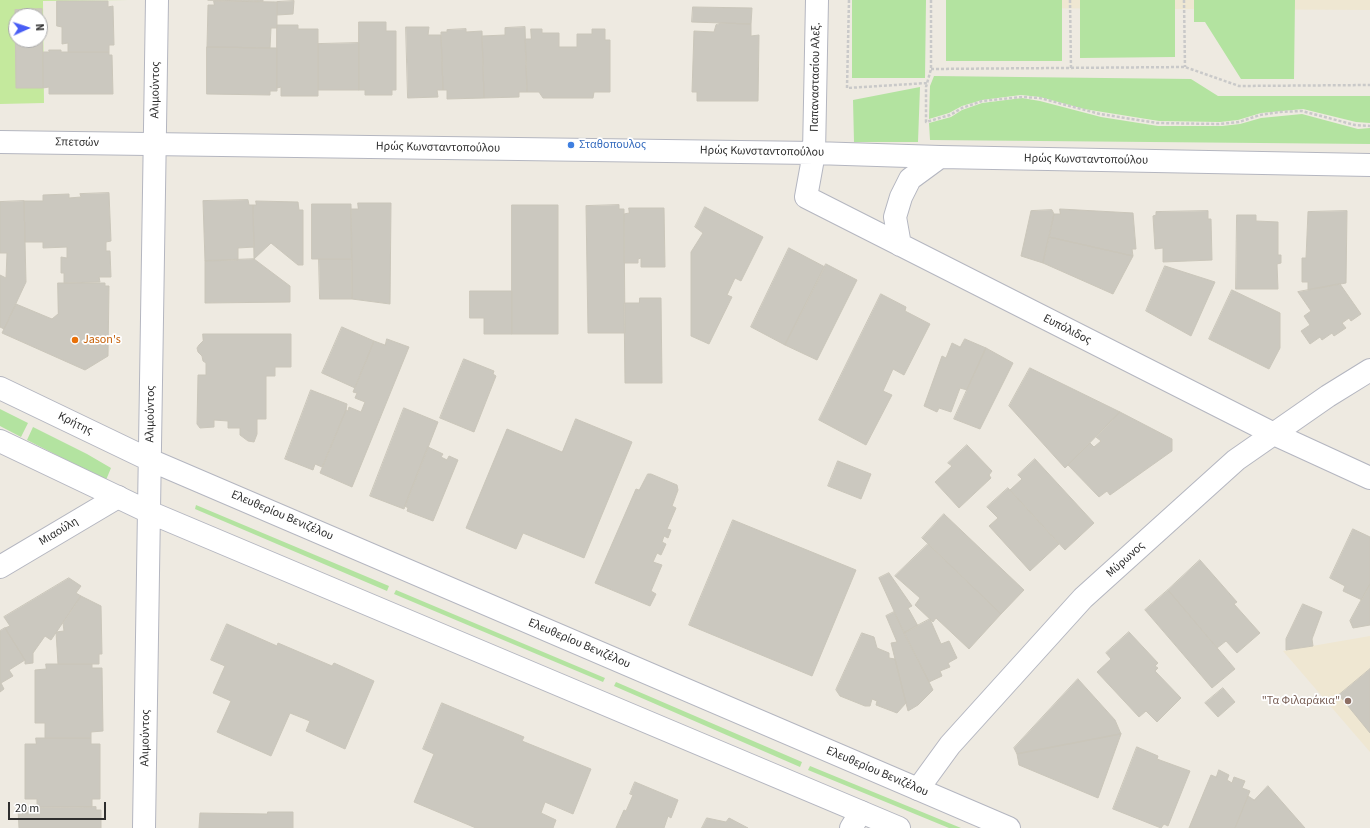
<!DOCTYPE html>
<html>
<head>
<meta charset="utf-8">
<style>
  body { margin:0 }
  #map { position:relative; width:1370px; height:828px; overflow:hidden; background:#eeeae1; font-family:"Source Sans 3",sans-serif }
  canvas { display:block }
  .north { position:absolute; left:8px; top:8px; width:40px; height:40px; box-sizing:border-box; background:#fff; border:1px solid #ababab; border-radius:50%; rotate:87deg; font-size:11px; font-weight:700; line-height:16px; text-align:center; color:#2e2e2e }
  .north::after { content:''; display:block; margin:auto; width:14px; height:18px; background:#485df5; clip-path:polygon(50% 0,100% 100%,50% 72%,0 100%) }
  .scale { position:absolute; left:8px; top:802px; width:98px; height:18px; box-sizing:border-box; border:2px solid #2e2e2e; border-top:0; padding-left:5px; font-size:12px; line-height:14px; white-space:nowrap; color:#2e2e2e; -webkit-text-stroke:3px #fff; paint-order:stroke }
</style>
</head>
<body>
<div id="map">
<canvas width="1370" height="828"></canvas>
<div class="north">N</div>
<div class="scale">20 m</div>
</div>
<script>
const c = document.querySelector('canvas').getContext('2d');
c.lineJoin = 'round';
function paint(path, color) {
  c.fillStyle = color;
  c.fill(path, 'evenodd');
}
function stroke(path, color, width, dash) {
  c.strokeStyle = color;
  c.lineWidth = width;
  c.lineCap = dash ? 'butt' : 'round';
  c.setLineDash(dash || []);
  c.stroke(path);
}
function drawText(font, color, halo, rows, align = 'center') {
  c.font = font + ' "Source Sans 3",sans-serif';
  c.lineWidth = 3.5;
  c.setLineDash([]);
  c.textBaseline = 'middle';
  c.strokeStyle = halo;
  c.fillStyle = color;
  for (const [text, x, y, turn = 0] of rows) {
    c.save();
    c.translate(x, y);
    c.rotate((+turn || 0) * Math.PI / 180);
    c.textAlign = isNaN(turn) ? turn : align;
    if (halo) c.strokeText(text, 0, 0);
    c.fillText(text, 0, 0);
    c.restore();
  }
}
paint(new Path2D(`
  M998,0h372v10l-372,-2z
  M1370,636v116l-87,-101z`), '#efe7d2');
paint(new Path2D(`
  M852,0h74l-1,78h-73z
  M946,0h116v61h-116z
  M1080,0h95v57l-95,1z
  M1194,0h101l-1,79h-53l-36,-57h-11z
  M934,76l257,3 27,17h152v27l-14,-1 -53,-13 -42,4 -23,7 -18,2 -61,-1 -75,-12 -44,-12 -19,-2 -39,5 -20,6 -13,7 -20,6 1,-33z
  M920,87l-2,55h-64l-1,-42z
  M1022,98l18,3 61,16 57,9h64l18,-2 21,-6 41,-4 56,15 12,-1v16l-440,-4 -1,-17 22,-6 11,-7 20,-7z
  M0,409l28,14 -7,14 -21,-11z
  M33,427l54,27 24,14 -5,12 -79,-40z
  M196,505l193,81 -2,5 -192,-82z
  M396,590l209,88 -2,4 -209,-88z
  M616,682l186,80 -2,5 -186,-81z
  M810,766l151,62h-12l-141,-58z`), '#b3e3a0');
paint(new Path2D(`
  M0,0h128l-85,1 1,102 -44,1zM16,16h24v24h-24z`), '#c4e99d');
const building = new Path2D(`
  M208,0h55v1z
  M57,1h51v6l5,-1 1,39h-5v7h-41v-9l-6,1v-17l-5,-1z
  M214,1l63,1v26h-6l-1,20 -63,-1 1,-42h6z
  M294,1l-1,13 -16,1v-13z
  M693,7l59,1 -1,16 -59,-2z
  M42,9l1,79h-27l-1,-78zM16,16h24v24h-24z
  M359,22h27v9h10v59h-4v5h-27v-5h-6z
  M722,23l29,1v12l8,-1 -1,66h-61v-9h-5l2,-61 20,1 2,-7z
  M277,25h21v4h20v67h-37v-9l-4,1z
  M406,27h23l-1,8h13l2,55h-6l1,7 -30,1z
  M525,27l2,65h-8v5l-35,1 -2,-62 23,-1v-7z
  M466,29v3l16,-1 2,67 -37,1v-9h-4l-2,-58h6v-2z
  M531,29h11v4h17v14h18v-13h15v-5h13v11h5v52h-16l-1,6h-50l-4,-6h-12l-2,-53h6z
  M359,43v47h-41v-46z
  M207,47l70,1v43h-7v4l-63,-1z
  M49,50h12v2h48v3h3l1,39h-64v-7l-6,1v-36h6z
  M109,193l2,48 -5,1v9h4l1,26h-12l1,5 -36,1v-10h-3v-16l6,1v-11l-24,1v-6h-18l-1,-41h19v-6l26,-1v4l12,-1 -1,-3z
  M248,200l1,5h4l1,42 -16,1v12l-33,1 -2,-60z
  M24,201l2,81 -22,47 -4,-2v-52l6,3 1,-25h-7v-51z
  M256,201l42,1 1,8h4v55h-5l-27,-22 -17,16 -1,-54h3z
  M358,203h33l-1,101 -38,-5 -1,-90h7z
  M312,204h39l1,55h-40z
  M512,205h46v129h-46z
  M619,205v4h5v5l1,119h-37l-2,-127z
  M705,207l58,30 -22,44 -6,-3 -8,17 5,2 -23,47 -18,-8v-84l12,-19 -8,-6z
  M629,208h35l1,59h-24v-9l-3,1v4h-14v-49l5,-1z
  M1060,209l73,4 3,36h-4l1,7 -84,-19 5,-23h6z
  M1052,210l2,4 -11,49 -22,-7 10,-45z
  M1208,211v8h3l1,41 -49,2v-14l-8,1 -2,-33 3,-1v-3z
  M1347,211l-1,72 -38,7v-8h-6v-24h4l2,-46z
  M1237,215h19v6l22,1v33h3v8l-4,1 1,25h-42z
  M1049,237l84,19 -20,38 -70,-31z
  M789,248l36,19 -40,78 -34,-18z
  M254,259l36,27v16l-85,1v-42z
  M319,259h33v40h-32z
  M826,264l31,16 -40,80 -32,-15z
  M1165,266l50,16 -24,54 -45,-25z
  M58,283h47v3h4l-1,70 -23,14 -83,-37 14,-29 36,15 6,-5z
  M1340,284l21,30 -10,7 -2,-3 -7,5 4,5 -12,8 -2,-3 -10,7 -2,-3 -10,7 -9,-13 9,-6 -6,-9 7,-5 -13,-19z
  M1232,290l48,23v35l-11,21 -60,-30z
  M470,291h42v43h-28v-16h-14z
  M881,294l25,13 -1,4 25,13 -26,51 -11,-6 -10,22 9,4 -26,50 -47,-25z
  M640,298h21l1,85h-37l-1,-80h15z
  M342,327l32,14 -19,47 -33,-15z
  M203,334h88v33h-16v9h-9v43h-9v15l-3,8 -6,-1 -8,-6v-7h-12v-7l-14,-1v7l-14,1 -3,-4 1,-49h8v-12l-3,-2 -1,-5 -4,-4 -1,-4 2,-3 4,-4z
  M387,339l22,8 -57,140 -32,-14 26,-63 2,1 1,-4 12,5 4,-10 -10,-4 2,-5 -4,-1 21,-51 11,4z
  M965,339l21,9 -19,42 -7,-2 -9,24 -12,-4 -2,4 -13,-6 18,-50 4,2 6,-15 8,4z
  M986,348l27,15 -33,66 -26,-10z
  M464,359l30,12 -1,3 3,2 -22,56 -34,-14z
  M1030,368l90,44 -55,56 -56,-62z
  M311,390l36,14 -1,6 -24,57 -7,-3 -2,6 -28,-11z
  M404,408l34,14 -34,87 -34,-13z
  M1120,412l52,27v12l-62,44 -3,-4 -8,6 -31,-32 22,-22 4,4 7,-6 -5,-4z
  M576,419l56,23 -48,116 -61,-25 -7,16 -50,-21 41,-99 55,23z
  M967,445l25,26 -3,4 2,3 -32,30 -24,-26 17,-16 -4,-3z
  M428,447l15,7 -2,3 6,3 2,-4 9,4 -25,61 -26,-10 1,-3 -3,-2z
  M1035,459l59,64 -29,27 -55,-60 12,-11 -4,-4z
  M838,461l33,13 -10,25 -33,-13z
  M648,474h3l26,11 1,5 -6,16 4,2 -9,21 4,1 -3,8 -4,-2 -2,6 4,2 -5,11 -4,-2 -4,9 9,3 -11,26 5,3 -6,12 -55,-23 41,-94 3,1z
  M1008,488l51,56 -29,27 -41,-45 9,-8 -11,-11z
  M944,514l80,76 -23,24 -79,-76z
  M733,520l123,50 -44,106 -123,-51z
  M1353,529l17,8v47l-8,16 -19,-9 2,-5 -15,-8z
  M928,544l73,70 -32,35 -33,-31 -3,4 -18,-17 5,-7 -25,-22z
  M1200,560l37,42 -3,2 26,29 -23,20 -11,-12 -9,7 -49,-58z
  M889,573l23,33 -4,2 10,18 -14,7 -25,-55z
  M69,578l12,8 -5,7 5,3 -30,44 -6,-4 -12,17v10l-8,1v-4l-20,-32 5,-2 -6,-9z
  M1370,584v41l-17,3 -3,-7z
  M1168,590l67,79 -23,19 -67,-78z
  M81,596l20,10 1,48h-3v10h-41l-2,-32 8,-1 -1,-8z
  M1303,604l19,8 -10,27 1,7 -27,4v-11z
  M894,612l39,78 -15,15 -10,6 -17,-68 6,-1 -11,-26z
  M930,619l11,25 8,-3 8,17 -9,5 2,4 -10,4 2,5 -13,6 -25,-49z
  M227,624l50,22 1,-3 54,23 2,-3 40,18 -29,68 -39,-18 4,-10 -20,-8 -19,43 -54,-24 14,-31 -18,-8 12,-27 -14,-6z
  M5,628l20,32 -16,10 4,6 -12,7 3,6 -4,3v-61z
  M1129,632l29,31 -3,3 3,2 -3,3 26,27 -24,24 -11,-11 -7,6 -42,-45 14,-13 -5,-6z
  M862,633l12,4 3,11 12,5v5l6,1 11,44 -9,10 -21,-8 1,-4 -5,-2 -2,7h-5l-25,-10 -4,-6z
  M46,664h46v4h10l1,63 -12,1v6h-46v-15h-10v-53l11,-1z
  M1370,669v64l-31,-38z
  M1078,679l37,41 6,14 -104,20 -3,-6z
  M1223,688l12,14 -17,15 -13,-14z
  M442,703l82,34 -2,4 69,28 -18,45 -28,-12 -4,11 15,7 -3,8h-77l-62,-26 20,-48 -11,-5z
  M1121,734l-23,64 -79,-33 -2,-11z
  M36,738h55v6h9v55h-8v8h-55v-8h-12v-55h11z
  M1137,747l21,9 -1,3 33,12 -22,55 -4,-2 -3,4 -48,-19z
  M1219,770l10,5 -2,5 5,3 2,-6 11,4 -3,7 8,3 -15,37h-46l22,-53 5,2z
  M635,782l43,18 -7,18 -3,-2 -4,12h-48l8,-18 2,1 7,-16 -3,-1z
  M1268,786l37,42h-70l13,-32 6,4z
  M96,807v3h5v18h-82l-1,-20z
  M268,812h25v16h-94l1,-15 67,1z
  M707,818l19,4 3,-4 19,10h-46z`);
paint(building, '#cbc8bf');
stroke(building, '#cac6ba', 1);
const street = new Path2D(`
  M817,0l-3,153 -8,44 468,237 96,44
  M0,142l814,11 126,4 430,8
  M900,245l-5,-28 6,-20 9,-18 30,-22
  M0,567l118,-70
  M918,789l32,-44 133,-147 153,-138 92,-64 42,-26
  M851,828l10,-16`);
const secondary = new Path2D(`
  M0,388l150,72 859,368
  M0,441l149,71 750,316
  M144,828l13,-828`);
stroke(street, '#b4b6c0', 24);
stroke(secondary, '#b4b6c0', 24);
stroke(new Path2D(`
  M849,0l-2,88 80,-5
  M931,0v69l-5,18v35l24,-7 12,-7 20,-7 40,-4 18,1 60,16 57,9 62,1 20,-2 21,-7 19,-3 23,-1 53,14 15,1
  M1070,0l1,69
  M1184,0l1,67
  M931,69l254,-2 54,19 131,-1`), '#c9c9c9', 2.5, [3, 2]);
stroke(street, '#fff', 22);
stroke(secondary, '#fff', 22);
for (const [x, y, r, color] of [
  [571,145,4,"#3f7fe0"],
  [75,340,4,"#e8710a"],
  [1348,701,4,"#8d6e63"]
]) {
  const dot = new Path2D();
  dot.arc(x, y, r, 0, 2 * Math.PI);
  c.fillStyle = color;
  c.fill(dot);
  stroke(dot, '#fff', 1.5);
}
drawText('12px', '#2e2e2e', '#fff', [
  ["Παπαναστασίου Αλεξ.",816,77,-89],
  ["Αλιμούντος",156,90,-89],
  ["Σπετσών",77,143,1],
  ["Ηρώς Κωνσταντοπούλου",438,148,1],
  ["Ηρώς Κωνσταντοπούλου",762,152,1],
  ["Ηρώς Κωνσταντοπούλου",1086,160,1],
  ["Ευπόλιδος",1067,330,27],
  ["Αλιμούντος",151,414,-89],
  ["Κρήτης",75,424,26],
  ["Ελευθερίου Βενιζέλου",282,516,23],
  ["Μιαούλη",59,532,-31],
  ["Μύρωνος",1126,560,-42],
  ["Ελευθερίου Βενιζέλου",579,644,23],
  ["Αλιμούντος",146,738,-89],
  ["Ελευθερίου Βενιζέλου",877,772,23]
]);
drawText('12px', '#366cbe', '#fff', [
  ["Σταθοπουλος",579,145]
], 'left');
drawText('12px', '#c56008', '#fff', [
  ["Jason's",83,340]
], 'left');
drawText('12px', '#785e54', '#fff', [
  ["\"Τα Φιλαράκια\"",1340,701]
], 'right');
</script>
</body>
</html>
